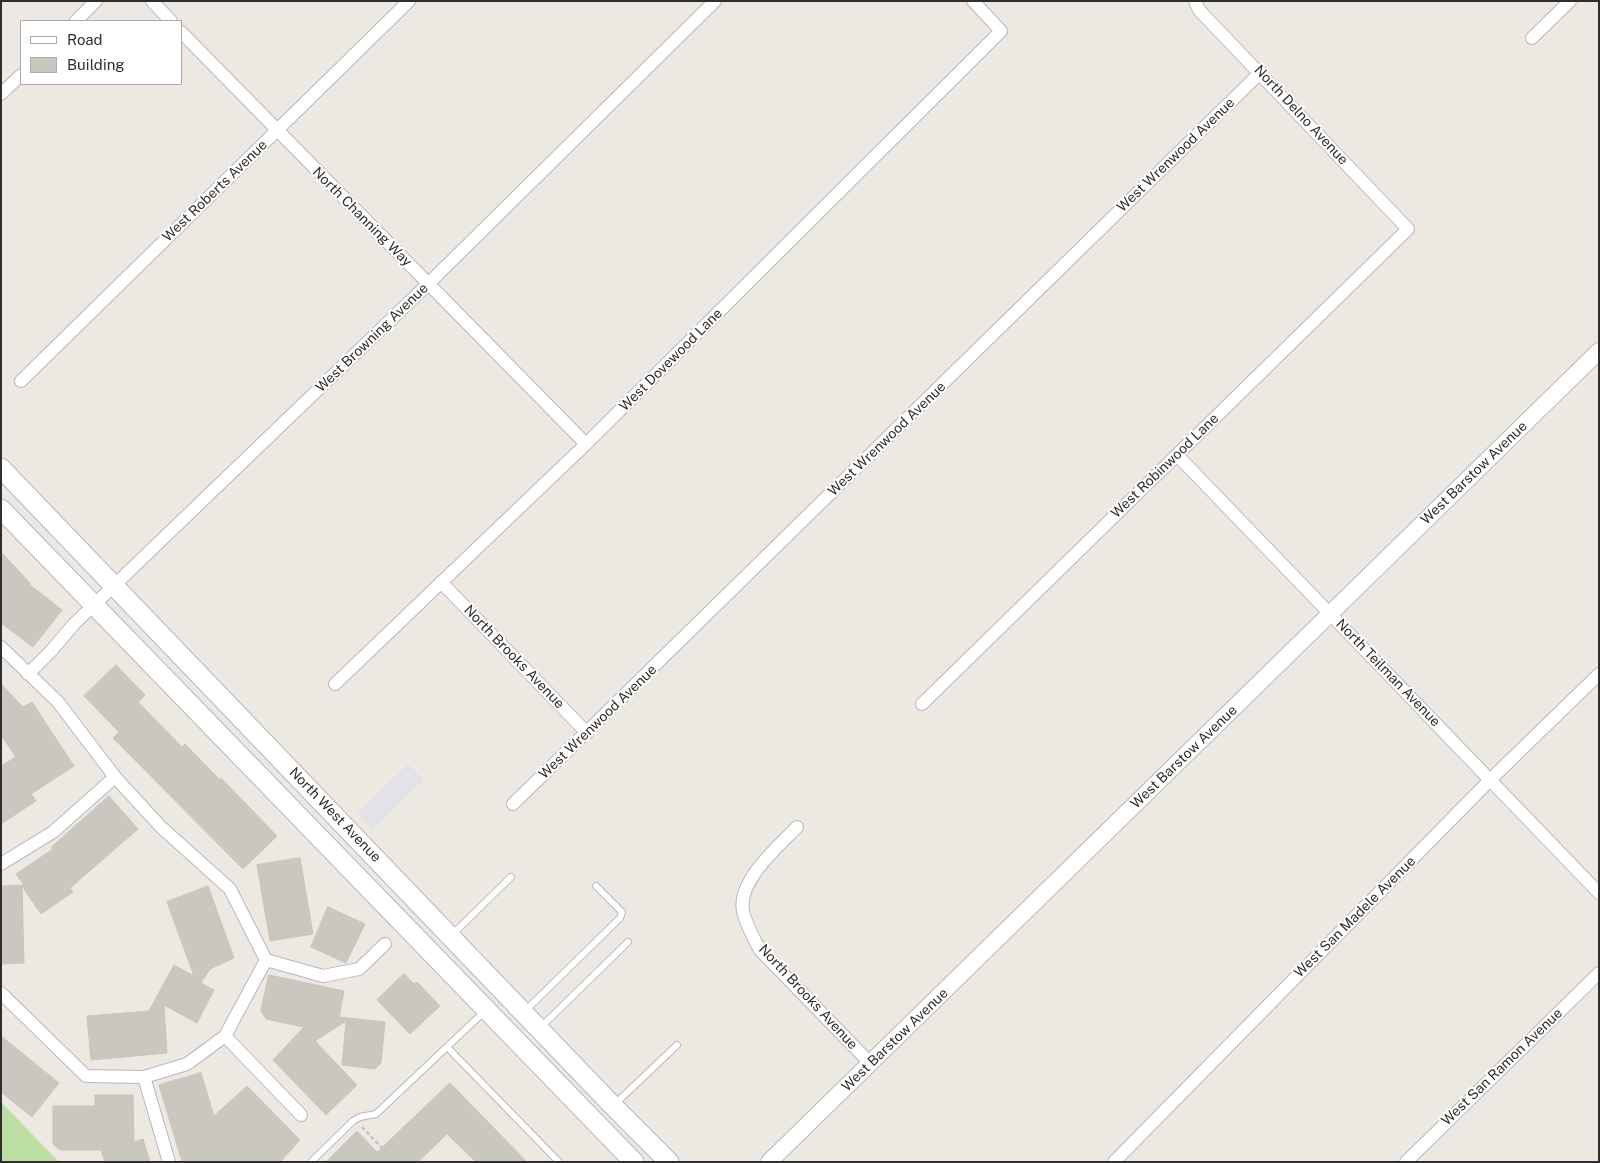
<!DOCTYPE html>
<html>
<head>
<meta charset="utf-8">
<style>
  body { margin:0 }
  #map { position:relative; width:1600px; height:1163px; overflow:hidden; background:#eee8e2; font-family:"Public Sans",sans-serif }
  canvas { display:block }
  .frame { position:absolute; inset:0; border:2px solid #2e2e2e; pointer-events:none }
  .legend { position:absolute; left:20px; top:20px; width:162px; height:65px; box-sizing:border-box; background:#fff; border:1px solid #ababab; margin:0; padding:6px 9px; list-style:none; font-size:15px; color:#2e2e2e }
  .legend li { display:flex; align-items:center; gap:10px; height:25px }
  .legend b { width:25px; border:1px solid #ababab }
</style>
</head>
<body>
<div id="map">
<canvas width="1600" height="1163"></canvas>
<div class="frame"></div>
<ul class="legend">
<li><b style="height:6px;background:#fff"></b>Road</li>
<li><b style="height:14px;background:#cac6c0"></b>Building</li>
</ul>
</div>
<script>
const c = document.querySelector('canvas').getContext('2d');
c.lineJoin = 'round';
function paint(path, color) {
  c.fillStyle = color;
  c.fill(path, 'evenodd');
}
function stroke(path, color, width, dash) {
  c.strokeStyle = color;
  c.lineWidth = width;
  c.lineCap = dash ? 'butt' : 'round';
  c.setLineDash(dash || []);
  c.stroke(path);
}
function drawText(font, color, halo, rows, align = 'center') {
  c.font = font + ' "Public Sans",sans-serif';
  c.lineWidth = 4;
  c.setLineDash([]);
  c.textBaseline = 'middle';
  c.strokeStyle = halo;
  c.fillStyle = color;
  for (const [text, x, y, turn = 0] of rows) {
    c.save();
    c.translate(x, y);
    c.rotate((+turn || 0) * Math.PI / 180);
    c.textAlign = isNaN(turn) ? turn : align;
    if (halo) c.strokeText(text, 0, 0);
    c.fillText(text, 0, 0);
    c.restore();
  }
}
paint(new Path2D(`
  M408,764l16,16 -52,50 -15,-16z`), '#e3e2e7');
paint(new Path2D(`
  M1,1102l58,60h-58z`), '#bedfa4');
const building = new Path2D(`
  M1,552l29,31 -1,1 33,26 -29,37 -32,-24z
  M116,665l29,30 -7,7 44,45 3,-3 35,36 1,-2 56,58 -34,33 -130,-131 6,-6 -35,-36z
  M1,684l22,23 9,-5 42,64 -43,28 5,7 -35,23v-58l15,-9 -15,-22z
  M109,796l29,33 -68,59 3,4 -32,22 -19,-28 2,77 -23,1v-78l23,-1 -8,-11 37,-25 -1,-2z
  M300,858l13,76 -43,7 -13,-76z
  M208,886l26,72 -24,11 -9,14 13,7 -17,33 -33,-18 3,48 -76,7 -4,-44 62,-5 25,-46 20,11 -27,-74z
  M328,907l37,17 -19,39 -35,-16z
  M404,974l10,10 3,-2 23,24 -30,28 -33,-34z
  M269,975l75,16 -5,26 46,5 -4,41 -6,6 -33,-4 4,-44 -31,20 42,44 -31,30 -53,-55 31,-33 -38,-8 -5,-8z
  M1,1036l58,47 -27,34 -31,-25z
  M201,1073l13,43 33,-30 53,54 -20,22h-98l-23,-77z
  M450,1083l77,79h-51l-29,-28 -29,28h-92l31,-31 20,21z
  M95,1095h38l1,47 9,-3 7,23h-45l-4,-12h-41l-7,-6v-38h42z`);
paint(building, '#cac6c0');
stroke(building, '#cac3bb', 1);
const service = new Path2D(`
  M452,935l59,-58
  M525,1011l95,-93 2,-6 -26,-26
  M541,1027l87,-85
  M447,1047l112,115
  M614,1105l63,-60
  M311,1162l42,-41 7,-4 16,-3 110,-104`);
const minor = new Path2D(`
  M152,1l19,20
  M76,21l20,-20
  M181,32l405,412
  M1532,38l38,-37
  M1,94l20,-19
  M21,381l388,-380
  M1177,455l422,438
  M441,582l146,151
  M1,647l57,55 57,75 46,50 69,62 36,71 -41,76 -38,28 -43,13
  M28,674l23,-23 23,-27 354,-340 287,-283
  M335,684l251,-240 415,-413 -28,-30
  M922,704l486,-475 -209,-219 -4,-9
  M513,804l748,-732
  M797,827c-18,19 -60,54 -54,84 3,14 10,26 17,39l111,114
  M1,864l52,-32 62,-55
  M266,960l57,16 36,-7 26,-25
  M1,993l85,83 58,1 25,85
  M225,1036l76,79
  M1114,1162l376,-382 109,-106
  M1406,1162l193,-189`);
const tertiary = new Path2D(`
  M769,1162l830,-811`);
const secondary = new Path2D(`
  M1,468l612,638 56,56
  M1,509l633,653`);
stroke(service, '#b5b8c0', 8);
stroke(minor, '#b5b8c0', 14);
stroke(tertiary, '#b5b8c0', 18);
stroke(secondary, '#b5b8c0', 21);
stroke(new Path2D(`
  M362,1127l33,35`), '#c4c4c4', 2.5, [4, 2.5]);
stroke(service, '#fff', 6);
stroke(minor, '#fff', 12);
stroke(tertiary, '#fff', 16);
stroke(secondary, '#fff', 19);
drawText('14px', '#2e2e2e', '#fff', [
  ["North Delno Avenue",1301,115,47],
  ["West Wrenwood Avenue",1176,155,-44],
  ["West Roberts Avenue",215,191,-44],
  ["North Channing Way",362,217,45],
  ["West Browning Avenue",372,338,-44],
  ["West Dovewood Lane",671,360,-45],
  ["West Wrenwood Avenue",887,439,-44],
  ["West Robinwood Lane",1165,466,-44],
  ["West Barstow Avenue",1474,473,-44],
  ["North Brooks Avenue",514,657,46],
  ["North Teilman Avenue",1388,673,46],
  ["West Wrenwood Avenue",598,722,-44],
  ["West Barstow Avenue",1184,757,-44],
  ["North West Avenue",335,815,46],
  ["West San Madele Avenue",1355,917,-45],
  ["North Brooks Avenue",808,997,47],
  ["West Barstow Avenue",895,1040,-44],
  ["West San Ramon Avenue",1502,1067,-44]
]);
</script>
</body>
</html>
